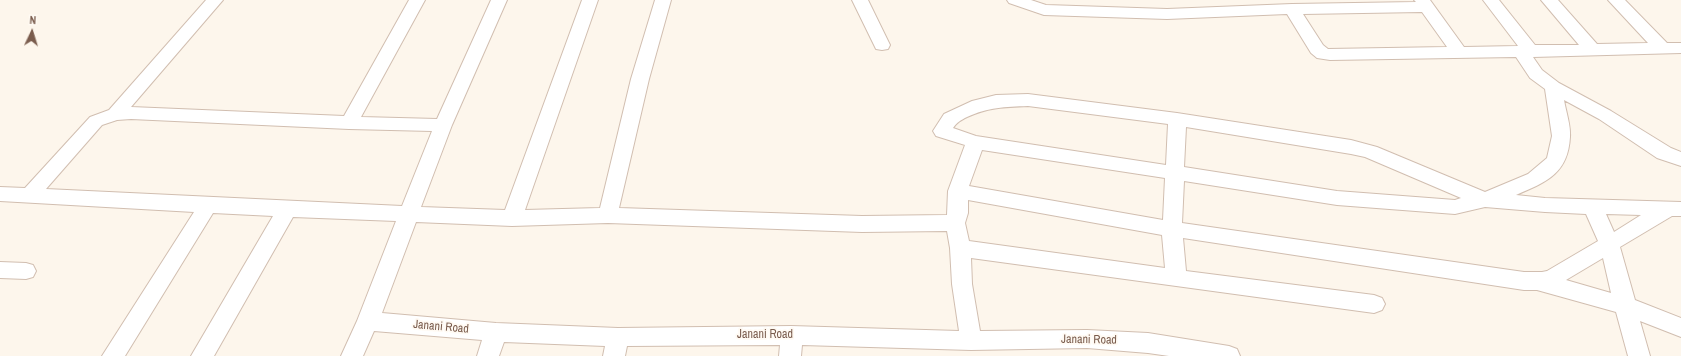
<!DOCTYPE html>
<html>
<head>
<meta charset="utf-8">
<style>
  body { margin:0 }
  #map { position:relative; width:1681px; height:356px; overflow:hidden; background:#fdf6ec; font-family:"Archivo Narrow",sans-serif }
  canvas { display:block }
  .north { position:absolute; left:12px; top:12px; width:40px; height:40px; -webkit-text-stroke:3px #fffaf3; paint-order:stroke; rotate:4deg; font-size:11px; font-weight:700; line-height:16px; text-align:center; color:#7a5c4d }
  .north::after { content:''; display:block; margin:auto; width:14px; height:18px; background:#7a5c4d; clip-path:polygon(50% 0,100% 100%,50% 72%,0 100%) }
</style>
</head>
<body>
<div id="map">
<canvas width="1681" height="356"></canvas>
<div class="north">N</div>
</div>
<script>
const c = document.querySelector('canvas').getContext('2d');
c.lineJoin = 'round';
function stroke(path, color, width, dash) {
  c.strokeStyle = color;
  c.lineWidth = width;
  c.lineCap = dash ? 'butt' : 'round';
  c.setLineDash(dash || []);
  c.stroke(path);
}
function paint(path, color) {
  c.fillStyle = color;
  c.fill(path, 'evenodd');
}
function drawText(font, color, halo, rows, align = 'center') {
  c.font = font + ' "Archivo Narrow",sans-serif';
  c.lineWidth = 3.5;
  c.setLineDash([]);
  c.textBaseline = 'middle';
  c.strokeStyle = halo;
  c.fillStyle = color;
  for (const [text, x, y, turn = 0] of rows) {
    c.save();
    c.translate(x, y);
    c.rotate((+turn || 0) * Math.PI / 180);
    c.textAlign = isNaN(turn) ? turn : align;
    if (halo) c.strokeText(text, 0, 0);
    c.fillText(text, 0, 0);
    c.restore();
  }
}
const minor = new Path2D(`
  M206,0h17l-92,107 213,9 65,-116h16l-64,117 76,2 54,-119h16l-55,125 -31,82 84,3 77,-210h16l-73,210 75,-2 31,-129 24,-79h16l-22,79 -30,129 243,8 85,-1 1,-24 17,-46 -29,-9 -3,-5 11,-17 28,-13 24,-6 32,-1 149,19 174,27 26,7 108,45 43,-18 19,-16 5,-22 -7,-47 -15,-11 -14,-21 -186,3 -13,-2 -6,-5 -24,-39 -120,5 -123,-4 -35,-12 -2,-3h24l15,5 121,4 125,-5 124,-2 -2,-2h16l34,47 54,-1 -35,-46h16l36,45h44l-38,-45h17l39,44 51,-1 -40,-43h17l42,43h14v10l-148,4 9,13 17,13 52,28 60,37 10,4v14l-24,-8 -58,-39 -35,-19c2,12 7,26 6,37 -2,37 -24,45 -54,58l29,3 136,4v14h-9l-52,31 15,53 46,18v19l-41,-16 10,35h-22l-12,-44 -79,-22h-13l-341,-52 3,33 188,24 8,3 3,6 -3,6 -8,3 -403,-55 1,26 8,47 107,-1 61,3 81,13 8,3 3,7h-71l-21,-3 -61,-5 -116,2 -169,-5 -1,11h-22l1,-11 -153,1 -2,10h-22l2,-10 -101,-4 -5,14h-22l5,-16 -108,-9 -11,25h-22l16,-35 39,-100 -103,-4 -79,139h-23l82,-140 -60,-3 -88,143h-23l92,-144 -194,-11v-14l25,1 65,-71 19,-7zM1422,12l25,35 -119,2 -5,-4 -20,-31zM1028,106l140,18 -2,41 -190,-29 -23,-8c4,-6 8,-8 14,-11 22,-10 37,-10 61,-11zM131,119l218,10 83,2 -30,75 -356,-17 56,-64 15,-5zM1186,127l165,27 14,3 96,41 -6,2 -118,-9 -153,-24zM982,150l183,28 -2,42 -194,-34zM1184,181l153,24 118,9 30,-7 60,5 41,2 12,27 -51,30 -5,1h-18l-342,-49zM968,200l194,35 3,33 -196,-27 -4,-18 3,-10zM1606,214l35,1 -27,17zM416,222l96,4 96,-3 254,9 85,-1 3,17 2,36 7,47 -168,-5 -173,2 -122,-5 -114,-10zM1603,258l8,35 -45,-13z
  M852,0h16l22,45 -2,4 -6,1 -6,-1z
  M0,262l26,1 7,2 3,6 -3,6 -7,2 -26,-1z`);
stroke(minor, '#d1beb0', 2);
paint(minor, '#fff');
drawText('12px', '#7a5c4d', '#fffaf3', [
  ["Janani Road",441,327,5],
  ["Janani Road",765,335],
  ["Janani Road",1089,340,1]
]);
</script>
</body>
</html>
